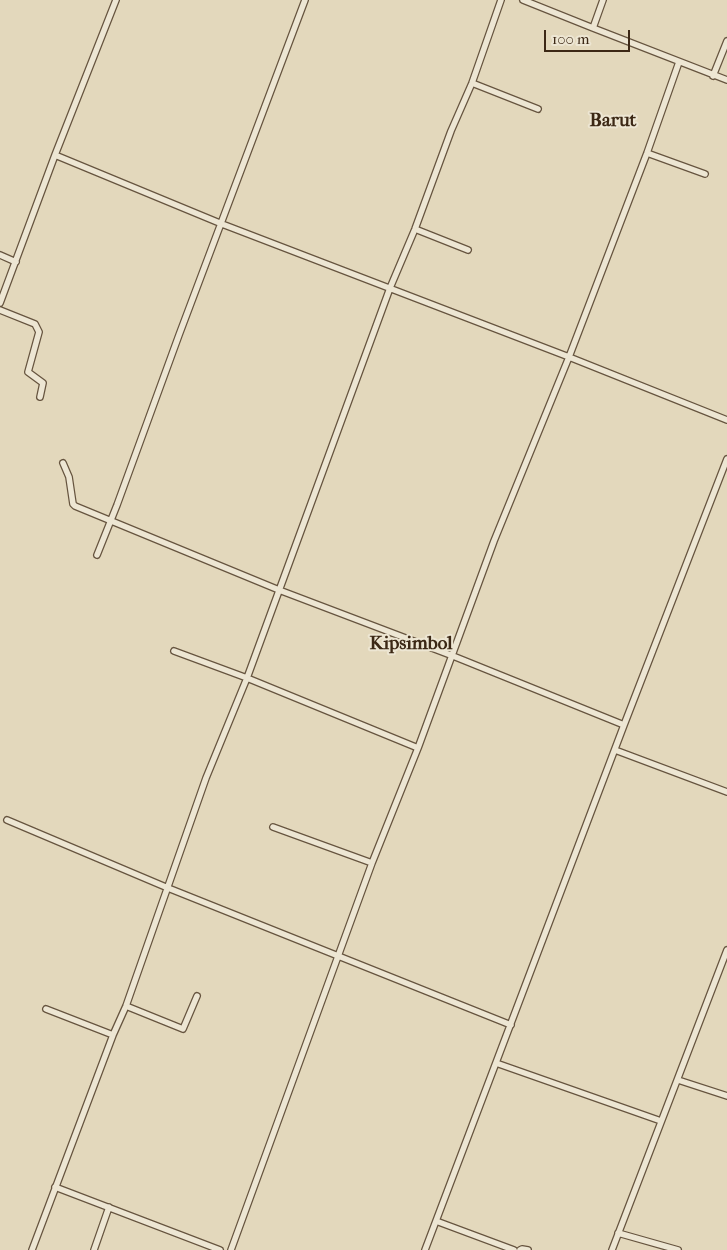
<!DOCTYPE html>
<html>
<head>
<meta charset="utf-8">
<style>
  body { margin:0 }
  #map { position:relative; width:727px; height:1250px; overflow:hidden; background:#e3d8bc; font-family:"IM FELL French Canon",serif }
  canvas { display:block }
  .scale { position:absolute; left:544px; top:30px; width:86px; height:22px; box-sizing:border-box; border:2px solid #3c2815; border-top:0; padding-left:6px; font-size:15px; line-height:18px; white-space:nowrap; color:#3c2815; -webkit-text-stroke:4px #ede6d3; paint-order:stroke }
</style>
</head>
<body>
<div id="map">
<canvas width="727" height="1250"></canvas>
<div class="scale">100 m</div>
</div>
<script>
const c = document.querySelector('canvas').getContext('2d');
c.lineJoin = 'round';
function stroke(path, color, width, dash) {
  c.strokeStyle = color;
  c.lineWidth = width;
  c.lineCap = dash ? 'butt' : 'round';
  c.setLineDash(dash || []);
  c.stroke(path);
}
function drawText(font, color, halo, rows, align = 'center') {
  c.font = font + ' "IM FELL French Canon",serif';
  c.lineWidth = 4;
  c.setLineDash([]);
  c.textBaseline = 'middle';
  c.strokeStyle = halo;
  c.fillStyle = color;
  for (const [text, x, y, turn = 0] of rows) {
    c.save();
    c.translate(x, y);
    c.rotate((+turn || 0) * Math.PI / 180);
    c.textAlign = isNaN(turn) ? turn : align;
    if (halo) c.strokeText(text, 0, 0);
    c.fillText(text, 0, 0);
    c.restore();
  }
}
const minor = new Path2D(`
  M523,0l70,28
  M603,0l-10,28 134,52
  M713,76l14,-35
  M472,83l66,26
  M647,153l58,21
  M55,155l167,69 347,133 158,63
  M415,229l53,21
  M0,255l16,7
  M0,303l55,-148 61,-155
  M0,310l35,14 4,8 -11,40 15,11 -3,14
  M63,463l6,14 4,27 2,2 204,84 174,66 171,69
  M97,555l20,-50 62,-170 126,-335
  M174,651l73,27 171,70
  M615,750l112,42
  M7,820l161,68 343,137
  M273,827l99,36
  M126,1006l57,23 14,-33
  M46,1009l67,26
  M496,1063l165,58
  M678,1080l49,16
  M55,1187l165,63
  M436,1221l78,29
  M618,1233l60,17
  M32,1250l81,-215 13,-29 80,-228 41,-100 143,-390 25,-59 36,-98 21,-48 29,-83
  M94,1250l15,-43
  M231,1250l141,-387 46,-115 76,-207 75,-184 78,-204 32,-91
  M425,1250l199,-525 103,-266
  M520,1250l2,-1 6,1
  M612,1250l115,-300`);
stroke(minor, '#66543f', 8);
stroke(minor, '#ede6d3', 5.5);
drawText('bold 19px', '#3c2815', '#ede6d3', [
  ["Barut",613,121],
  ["Kipsimbol",411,644]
]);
</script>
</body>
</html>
